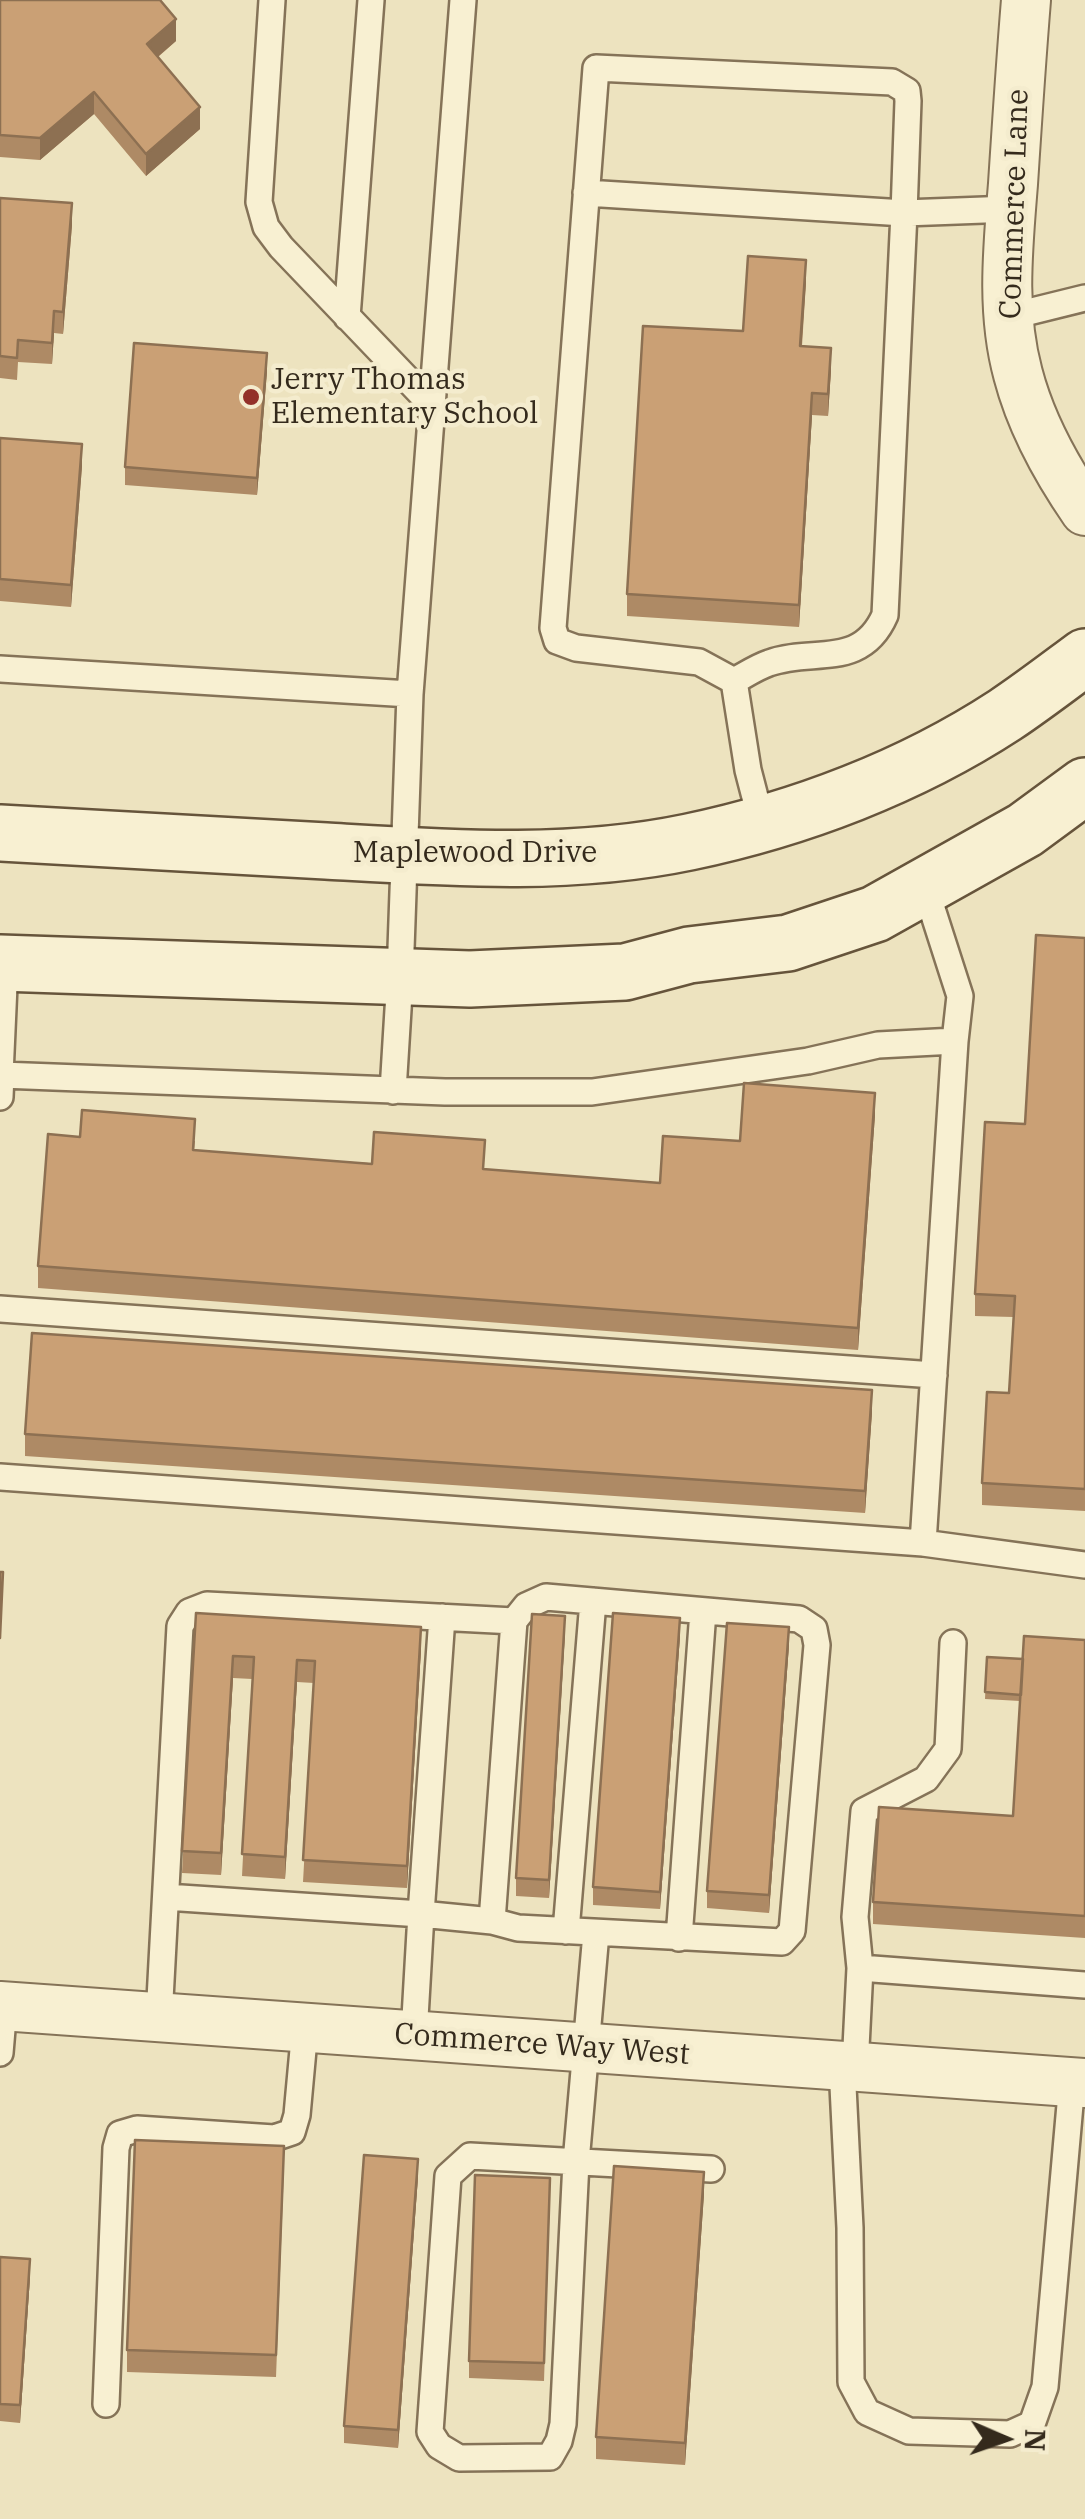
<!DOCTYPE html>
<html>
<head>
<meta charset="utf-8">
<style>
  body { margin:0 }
  #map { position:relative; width:1085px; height:2519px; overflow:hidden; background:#ede3bf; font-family:"IBM Plex Serif",serif }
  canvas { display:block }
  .north { position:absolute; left:955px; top:2389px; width:100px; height:100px; -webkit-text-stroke:8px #f4ecce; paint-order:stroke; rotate:92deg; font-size:28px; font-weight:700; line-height:40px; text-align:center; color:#342a1c }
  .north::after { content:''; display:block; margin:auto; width:35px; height:45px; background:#342a1c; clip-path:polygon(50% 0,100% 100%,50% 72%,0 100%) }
</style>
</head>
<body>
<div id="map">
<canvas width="1085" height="2519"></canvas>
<div class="north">N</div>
</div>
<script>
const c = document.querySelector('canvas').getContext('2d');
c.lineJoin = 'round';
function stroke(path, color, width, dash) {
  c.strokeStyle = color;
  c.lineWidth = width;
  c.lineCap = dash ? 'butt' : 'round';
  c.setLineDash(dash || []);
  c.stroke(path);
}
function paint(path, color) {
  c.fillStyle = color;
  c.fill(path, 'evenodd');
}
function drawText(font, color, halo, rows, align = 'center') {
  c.font = font + ' "IBM Plex Serif",serif';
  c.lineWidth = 9;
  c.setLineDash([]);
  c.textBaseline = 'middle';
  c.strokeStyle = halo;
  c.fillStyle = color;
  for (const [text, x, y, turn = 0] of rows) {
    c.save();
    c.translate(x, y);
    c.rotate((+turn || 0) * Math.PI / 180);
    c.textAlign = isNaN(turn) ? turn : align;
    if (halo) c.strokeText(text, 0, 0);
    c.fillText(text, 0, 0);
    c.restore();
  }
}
const lane = new Path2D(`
  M272,0l-13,202 7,25 15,20 151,158
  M586,193l318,20 -19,402c-24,55 -72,32 -116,48 -12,4 -24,12 -35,18
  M347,317l24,-317
  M1008,317l77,-19
  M0,669l410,25
  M762,824l-14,-54 -14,-89 -35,-19 -123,-14 -19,-7 -4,-13 43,-560 296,14 15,9 1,10 -4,112 107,-4
  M0,1075l5,-112
  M393,1091l7,-114 10,-283 53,-694
  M0,1097l1,-22 444,17h147l216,-31 70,-16 77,-4
  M0,1309l934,66
  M0,1477l923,66 162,22
  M923,1543l32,-502 5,-45 -35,-109
  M166,1897l255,17 71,7 26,7 264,14 10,-11 25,-286 -3,-16 -15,-10 -253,-22 -20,9 -12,15 -22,300
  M566,1931l27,-330
  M596,1933l-20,229 -13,262 -4,17 -9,16 -91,1 -20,-12 -9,-14 18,-256 22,-20 241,13
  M679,1938l24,-327
  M860,1968l225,17
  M159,2018l21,-392 9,-14 18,-7 307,16
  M414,2035l7,-121 21,-297
  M0,2053l4,-47
  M842,2066l8,162 1,154 16,30 42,19 101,3 22,-10 13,-37 27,-305
  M855,2067l5,-99 -5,-51 9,-106 62,-32 22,-30 5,-106
  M106,2404l10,-256 4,-14 17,-5 137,9 18,-6 5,-17 8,-87`);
const street = new Path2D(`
  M1026,0c-5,61 -9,122 -13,184 -5,63 -12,128 5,190 13,50 38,95 67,137
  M0,2006l1085,77`);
const secondary = new Path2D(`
  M0,833c109,6 217,12 326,18 121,7 244,16 363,-9 110,-23 221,-65 316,-127 27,-18 53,-38 80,-58
  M0,963l470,16 155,-7 64,-17 99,-12 87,-29 150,-84 60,-44`);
stroke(lane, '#857358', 30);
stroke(street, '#857358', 52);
stroke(secondary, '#66543b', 60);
stroke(lane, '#f8f0d2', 25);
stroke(street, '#f8f0d2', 48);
stroke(secondary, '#f8f0d2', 55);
paint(new Path2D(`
  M0,0l176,41 -18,16 42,72 -54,47 -52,-62 -54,46 -40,-3z
  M0,198l72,27 -9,109 -9,-1 -2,31 -34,-2 -1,18 -17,-2z
  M806,282l-4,64 29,24 -3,46 -16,-1 -13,212 -172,-11v-22l116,-263z
  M267,371l-10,124 -132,-10v-18z
  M0,438l82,28 -11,141 -71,-6z
  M1085,938v573l-103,-6v-22l27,-90 4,-76 -38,-1v-22l50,-170z
  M875,1115l-17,235 -820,-62v-22l42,-129 115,4 -1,10 466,32 80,-42z
  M872,1412l-7,101 -840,-57v-22z
  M196,1613l225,36 -14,239 -104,-6 11,-199 -17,-1 -12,197 -43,-3 10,-197 -19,-1 -12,197 -39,-2z
  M565,1633l-16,265 -33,-2v-18z
  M680,1636l-20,273 -67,-4v-18z
  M1085,1640v298l-212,-14v-22l140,-86 7,-115 -35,-2 2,-42 36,2z
  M789,1645l-20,268 -62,-5v-17z
  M284,2168l-8,209 -149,-5v-22z
  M418,2177l-20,271 -54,-5v-17z
  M704,2194l-19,271 -89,-6v-22z
  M550,2195l-6,186 -75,-3v-17z
  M0,2257l30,20 -10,146 -20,-2z`), '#ae8a65');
paint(new Path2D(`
  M176,19v22l-29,25v-22z
  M94,92v22l-54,46v-22z
  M200,107v22l-54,47v-22z
  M72,203v22l-9,109v-22z
  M806,260v22l-6,86v-22z
  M54,311v22l-2,31v-21z
  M831,348v22l-3,46v-22z
  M267,353v18l-10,124v-17z
  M812,393v22l-13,212v-22z
  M82,444v22l-11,141v-22z
  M875,1093v22l-17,235v-22z
  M872,1390v22l-7,101v-22z
  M565,1616v17l-16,265v-18z
  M680,1618v18l-20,273v-17z
  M421,1627v22l-14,239v-22z
  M789,1627v18l-20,268v-18z
  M233,1656v22l-12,197v-22z
  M297,1660v22l-12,197v-22z
  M418,2159v18l-20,271v-18z
  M704,2172v22l-19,271v-22z
  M30,2259v18l-10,146v-18z`), '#8d7052');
const building = new Path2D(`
  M0,0h160l16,19 -29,25 53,63 -54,47 -52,-62 -54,46 -40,-3z
  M0,198l72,5 -9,109 -9,-1 -2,32 -34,-3 -1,18 -17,-2z
  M748,256l58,4 -6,86 31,2 -3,46 -16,-1 -13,212 -172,-11 16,-268 100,5z
  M134,343l133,10 -10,125 -132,-11z
  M0,438l82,6 -11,141 -71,-6z
  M1036,935l49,3v551l-103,-6 5,-91 22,1 6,-97 -40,-2 10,-172 40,2z
  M744,1083l131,10 -17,235 -820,-62 10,-132 32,3 2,-27 113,9 -2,31 179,14 2,-32 111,8 -2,29 177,14 3,-47 77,5z
  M32,1333l840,57 -7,101 -840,-57z
  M0,1572h3l-3,66z
  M196,1613l225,14 -14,239 -104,-6 12,-199 -18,-1 -12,197 -43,-3 12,-197 -21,-1 -12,197 -39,-2z
  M613,1613l67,5 -20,274 -67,-5z
  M532,1614l33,2 -16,264 -33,-2z
  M727,1623l62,4 -20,268 -62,-4z
  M1024,1636l61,4v276l-212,-14 6,-95 134,9z
  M987,1657l36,2 -2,36 -36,-3z
  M135,2140l149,6 -8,209 -149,-5z
  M364,2155l54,4 -20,271 -54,-4z
  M614,2166l90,6 -19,271 -89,-6z
  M475,2175l75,3 -6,185 -75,-2z
  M0,2257l30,2 -10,146 -20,-1z`);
paint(building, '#caa075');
stroke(building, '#8d7052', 2.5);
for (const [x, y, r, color] of [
  [251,397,10,"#933129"]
]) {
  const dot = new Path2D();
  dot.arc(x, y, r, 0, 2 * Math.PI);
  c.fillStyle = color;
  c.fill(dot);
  stroke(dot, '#f4ecce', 4);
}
drawText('30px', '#342a1c', '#f4ecce', [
  ["Commerce Lane",1015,204,-88],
  ["Maplewood Drive",475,853],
  ["Commerce Way West",542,2045,4]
]);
drawText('30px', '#342a1c', '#f4ecce', [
  ["Jerry Thomas",271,380],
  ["Elementary School",271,414]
], 'left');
</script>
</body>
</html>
